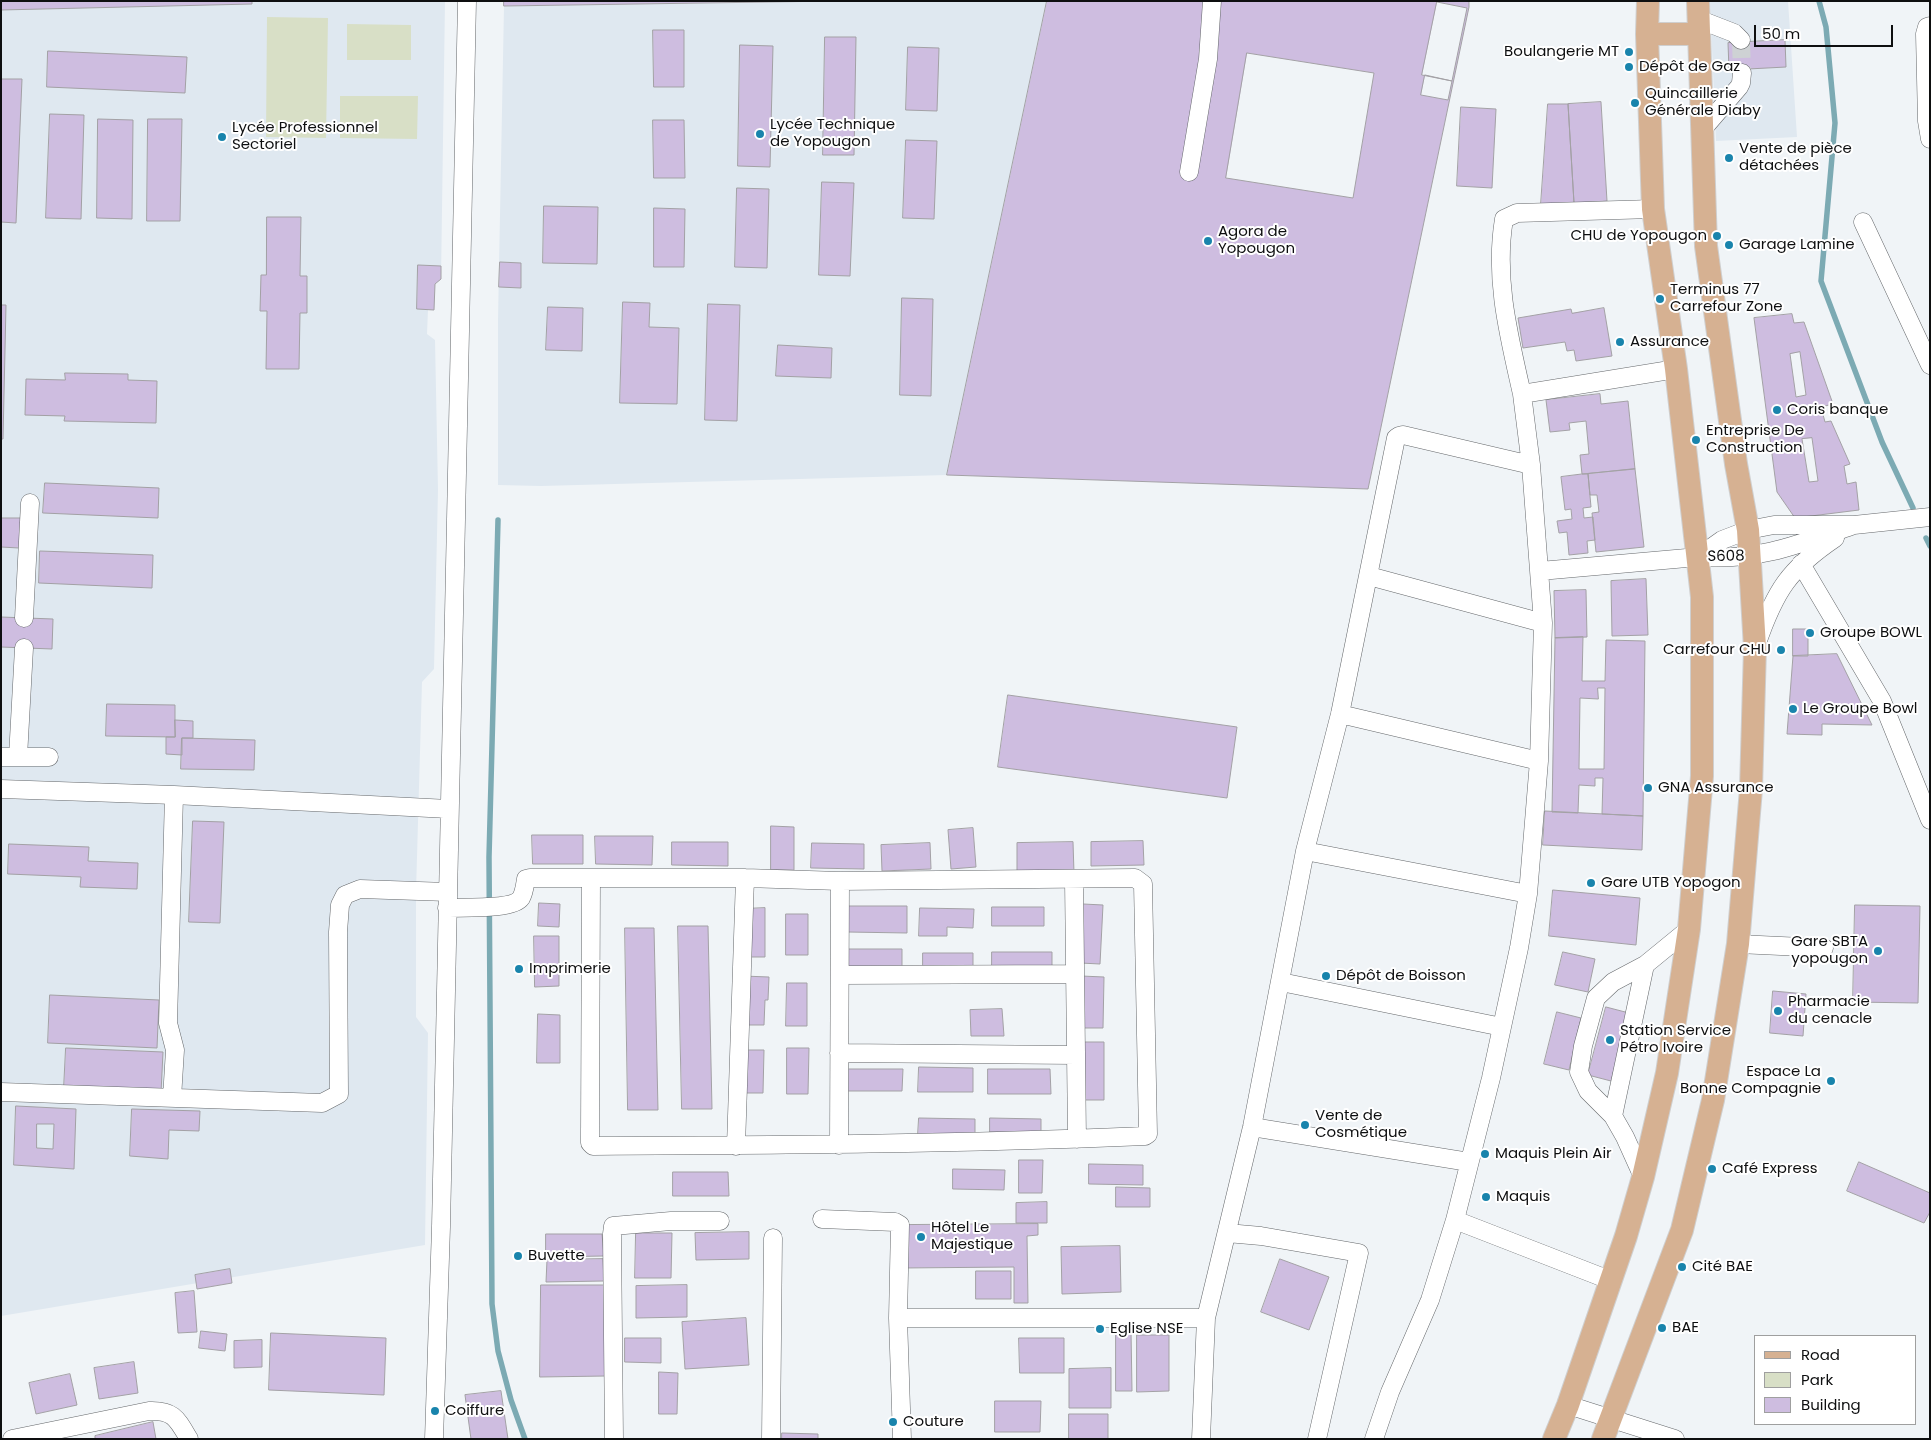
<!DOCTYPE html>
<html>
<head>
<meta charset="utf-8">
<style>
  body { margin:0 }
  #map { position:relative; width:1931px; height:1440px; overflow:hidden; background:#f0f4f7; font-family:Poppins,sans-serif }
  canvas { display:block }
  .frame { position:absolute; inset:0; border:2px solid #0e0f10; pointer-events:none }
  .legend { position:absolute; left:1754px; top:1335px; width:162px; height:90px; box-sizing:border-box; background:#fff; border:1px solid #9f9f9f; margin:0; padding:6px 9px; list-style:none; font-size:15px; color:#0e0f10 }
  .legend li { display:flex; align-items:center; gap:10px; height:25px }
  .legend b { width:25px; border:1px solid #9f9f9f }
  .scale { position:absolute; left:1754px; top:25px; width:139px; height:22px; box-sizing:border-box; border:2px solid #0e0f10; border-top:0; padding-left:6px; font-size:15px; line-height:18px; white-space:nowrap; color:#0e0f10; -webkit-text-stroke:4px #fff; paint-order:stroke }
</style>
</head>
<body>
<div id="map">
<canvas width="1931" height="1440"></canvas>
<div class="frame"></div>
<ul class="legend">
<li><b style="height:6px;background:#d6b192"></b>Road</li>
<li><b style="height:14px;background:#d8dfc6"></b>Park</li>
<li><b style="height:14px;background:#cebde0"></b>Building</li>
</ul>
<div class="scale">50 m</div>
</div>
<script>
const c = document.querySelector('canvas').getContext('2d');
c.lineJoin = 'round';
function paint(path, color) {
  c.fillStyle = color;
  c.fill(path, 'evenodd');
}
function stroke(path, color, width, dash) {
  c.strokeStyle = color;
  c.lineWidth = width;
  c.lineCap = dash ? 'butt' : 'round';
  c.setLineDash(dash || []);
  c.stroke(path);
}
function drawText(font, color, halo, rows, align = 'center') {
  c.font = font + ' Poppins,sans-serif';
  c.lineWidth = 4;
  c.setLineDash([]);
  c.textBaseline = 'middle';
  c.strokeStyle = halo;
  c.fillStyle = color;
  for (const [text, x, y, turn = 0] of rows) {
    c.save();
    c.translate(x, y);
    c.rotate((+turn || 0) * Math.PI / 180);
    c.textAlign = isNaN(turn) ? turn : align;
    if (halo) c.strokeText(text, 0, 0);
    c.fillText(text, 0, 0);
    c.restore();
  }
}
paint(new Path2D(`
  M307,1h138l-4,278 -6,5 -1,26h-6l-1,24 8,6 3,150 -4,179 -12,13 -6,210v125l12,16 -3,212 -424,71v-1308z
  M835,1h212l-100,474 -406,11 -43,-1v-165l6,-314z
  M1710,1h78l9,136 -81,4z`), '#dfe8f0');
paint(new Path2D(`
  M267,17l61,1 -2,120 -60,-1z
  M347,24l64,1v35h-64z
  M340,96h78l-1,43 -77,-1z`), '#d8dfc6');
stroke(new Path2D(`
  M1819,1l7,26 9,96 -14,158 61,161 31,66
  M498,520l-9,337 3,447 6,47 13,49 14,39
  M1926,538l4,8`), '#7caab3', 5.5);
const building = new Path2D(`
  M1,1h251v3l-251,6z
  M504,1h331l-331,5z
  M1047,1h422v6l-101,482 -421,-14z
  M1437,2l30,6 -15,73 -30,-6z
  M653,30h31v57h-30z
  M825,37h31l-2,118h-31z
  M1785,40l1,27 -57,3 -1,-27z
  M740,45l33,1 -3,121 -32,-1z
  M908,47l31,1 -2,63 -31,-1z
  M48,51l139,6 -2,36 -138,-6z
  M1247,53l127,20 -21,125 -127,-20z
  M1425,75l27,6 -4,19 -27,-5z
  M1,79h21l-6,144 -15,-1z
  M1601,102l6,99 -33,2 -6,-99z
  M1548,104h20l6,99 -33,1z
  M1461,107l35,2 -4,79 -35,-2z
  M50,114l34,1 -3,104 -35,-1z
  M98,119l35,1 -1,99 -35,-1z
  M148,119h34l-2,102h-33z
  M653,120h31l1,58h-31z
  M906,140l31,1 -3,78 -31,-1z
  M822,182l32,1 -4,93 -31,-1z
  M737,188l32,1 -2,79 -32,-1z
  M544,206l54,1 -1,57 -54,-1z
  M654,208l31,1 -1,58h-30z
  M267,217h34l-1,59h7v37h-7l-1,56h-33l1,-58h-7l1,-36h5z
  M500,262l21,1v25l-22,-1z
  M418,265l23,1v13l-6,5 -1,26 -17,-1z
  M902,298l31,1 -2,97 -31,-1z
  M623,302l27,1 -1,24 30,1 -2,76 -57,-1z
  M708,304l32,1 -3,116 -32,-1z
  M1,305h5l-3,134h-2z
  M548,307l35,1 -1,43 -36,-1z
  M1604,308l8,48 -36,5 -2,-11 -7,1 -2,-9 -42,6 -5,-30 53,-9 1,4z
  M1792,314l2,9 10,-1 29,82 -12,3 4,15 6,-1 19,43 -6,2 3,18 9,-2 3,28 -64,8 -18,-26 -23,-174zM1800,352l6,43 -10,2 -6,-43zM1812,438l6,43 -9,1 -7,-43z
  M778,345l54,3 -1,30 -55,-2z
  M65,373l63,1v6l29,1 -1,42 -92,-2 1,-5 -40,-1 1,-36 39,1z
  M1600,394l1,10 27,-3 7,68 -53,5 -2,-19 9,-1 -3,-33 -17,2 1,7 -20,2 -4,-32z
  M1635,469l9,78 -48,5 -4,-39 7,-1 -2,-17h-7l-2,-21z
  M1582,474h6l3,33 -8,1 1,10 9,-1 2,23 -8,1 1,12 -19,2 -2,-23 -8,1 -2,-12 15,-2 -1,-10 -6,1 -4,-33z
  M45,483l114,5 -1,30 -115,-5z
  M1,518h20l-2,30 -18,-1z
  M40,551l113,4 -1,33 -113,-5z
  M1646,579l2,56 -36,1 -1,-55z
  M1586,590l1,47 -32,1 -1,-47z
  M1,617l52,2 -1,30 -51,-2z
  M1793,629h15v27h-15z
  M1583,637l-1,44h23l1,-41 39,1 -2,175 -41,-2 1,-36h-8v8l-16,-1 -1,28 -26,-1 3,-174zM1598,688h7l-1,81h-25l1,-71 18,1z
  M1837,654l35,71 -50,-1v11l-35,-1 6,-78z
  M1008,695l229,32 -10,71 -229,-31z
  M107,704l68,1v32l-69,-1z
  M175,720l18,1v17h-11v17l-16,-1v-17h9z
  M182,738l73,2 -1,30 -73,-1z
  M1545,811l98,5 -1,34 -99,-5z
  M193,821l31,1 -4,101 -31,-1z
  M771,826l23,1v43h-23z
  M973,828l3,39 -25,2 -3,-39z
  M532,835h51v29h-50z
  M595,836h58l-1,29 -56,-1z
  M1143,841l1,24 -53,1v-24z
  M672,842h56v24l-56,-1z
  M1073,842l1,31 -57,1v-31z
  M812,843l52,1v25l-53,-1z
  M930,843l1,26 -49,2 -1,-26z
  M9,844l80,3 -1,14 50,2 -1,26 -57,-2 1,-10 -73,-3z
  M1553,890l87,8 -4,47 -87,-9z
  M539,903l21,1 -1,23 -21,-1z
  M1083,904l20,1 -3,59 -20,-1z
  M1855,905l65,1 -2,97 -65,-1z
  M847,906h60v27l-60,-1z
  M992,907h52v19h-52z
  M765,908v49h-21v-48z
  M920,908l54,1 -1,19 -26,-1v9h-28z
  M786,914h22v41h-22z
  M678,926h30l4,183h-30z
  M625,928h29l4,182h-30z
  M534,936h25v50l-24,1z
  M845,949h57v21h-57z
  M992,952h60v19h-60z
  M1563,952l32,7 -7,33 -33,-7z
  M923,953h50v19l-50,1z
  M743,976l26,1 -1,23h-3l-1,25h-21z
  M1081,976l23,1 -1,51h-23z
  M787,983h20v43h-21z
  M1773,991l33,3 -3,42 -33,-3z
  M50,995l109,5 -2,48 -109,-5z
  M1606,1007l23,6 -18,68 -23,-6z
  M1002,1009l2,27h-33l-1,-26z
  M1557,1012l24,6 -12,52 -25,-6z
  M538,1014l22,1v48h-23z
  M1081,1042h23v58h-23z
  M66,1048l97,4 -2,41 -97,-5z
  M787,1048h22l-1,46h-21z
  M744,1050h20l-1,43h-19z
  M919,1067l54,1v24h-55z
  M846,1069h57l-1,22h-56z
  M988,1069h62l1,25h-63z
  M16,1106l60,3 -2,60 -60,-4zM37,1124h17l-1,25 -16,-1z
  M132,1109l68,2 -1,20 -30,-1 -1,29 -38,-3z
  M919,1118l56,1v17l-57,-1z
  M990,1118l51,1v14l-51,-1z
  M1019,1160h24l-1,33h-23z
  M1859,1162l71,31v19l-6,11 -77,-32z
  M1089,1164l54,1v20l-54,-1z
  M953,1169l52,1 -1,20 -51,-1z
  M673,1172h55l1,24h-56z
  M1116,1187l34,1v19h-34z
  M1047,1202v21h-31v-20z
  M1038,1224v11l-11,1 1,67h-14v-36l-112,1v-43z
  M749,1232v27l-53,1 -1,-27z
  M636,1233h36l-1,45h-36z
  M546,1234h56l2,22 -58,1z
  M1120,1246l1,46 -59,2 -1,-47z
  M603,1259l1,22 -58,1 1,-22z
  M1280,1259l49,18 -20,53 -48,-18z
  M230,1269l2,14 -35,6 -2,-14z
  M976,1271h35v28h-35z
  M541,1285h71l-6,91 -66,1z
  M687,1285v32l-51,1v-32z
  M194,1291l3,41 -19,1 -3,-40z
  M746,1318l3,47 -64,4 -3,-47z
  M201,1331l26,3 -2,17 -26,-3z
  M1116,1331h15l1,60h-16z
  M271,1333l115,5 -2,57 -115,-5z
  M1137,1335h32v56l-32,1z
  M625,1338h36v25l-36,-1z
  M1019,1338h45v35h-44z
  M262,1340v27l-28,1v-27z
  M134,1362l4,31 -39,6 -5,-31z
  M1111,1368v40h-42v-39z
  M659,1372l19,1 -1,41h-18z
  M70,1374l7,31 -41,9 -7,-31z
  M501,1391l7,48h-37l-6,-44z
  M995,1401h46l-1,31h-45z
  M1069,1414h39v25h-39z
  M153,1422l3,17h-61v-3z
  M782,1433l36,1v5h-36z`);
paint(building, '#cebde0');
stroke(building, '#a3a1a5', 1);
stroke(new Path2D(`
  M1741,40l1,33`), '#ced2d4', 18, [18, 9]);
const minor = new Path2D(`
  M1698,19l36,14 7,7
  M1930,26l-3,1 -2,7 2,87 3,18
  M1702,130l37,-43 2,-4 1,-10
  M1189,172l19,-113 4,-58
  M1863,222l67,143
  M1522,394c-13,-58 -28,-115 -18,-175l13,-6 136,-4
  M1698,557l24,-17 26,-10 26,-5h80l76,-8
  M1801,564l81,137 48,119
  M1540,571l158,-14c61,4 99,-12 156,-32
  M1369,576l174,47
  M24,618l6,-115
  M1757,643c18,-52 32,-74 78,-105
  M1340,714l199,47
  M1,757h48
  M18,757l6,-109
  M1,789l173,6 275,14
  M1305,851l223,43
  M1074,880l3,259
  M447,908c15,-1 66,2 74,-10 3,-5 4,-13 5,-19l4,-1h215l95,3 295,-3 8,6 5,250 -3,2c-184,8 -368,9 -552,10l-3,-3v-6l1,-259
  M1738,944l86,4
  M840,975l235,-1
  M1281,982l221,45
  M839,1053l237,2
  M1,1092l321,11 17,-9 -1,-162 2,-27 5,-10 15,-6 88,3
  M172,1098l3,-48 -7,-27 6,-228
  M1613,1116l32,-151
  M1252,1127l217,35
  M839,1145l1,-264
  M736,1146l9,-268
  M1643,1177l-18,-40 -12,-21 -25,-25 -9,-19 4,-26 13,-48 17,-16 32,-17 44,-36
  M822,1219l73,3 5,3 -2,93 4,121
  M1455,1220l157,61
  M1227,1233l34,3 98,17 -42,186
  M898,1318h308
  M1568,1405l107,34
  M12,1439l137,-28c25,-1 28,8 40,28
  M434,1439l7,-212 26,-1226
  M614,1439l-2,-205 1,-8 58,-5h49
  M771,1439l2,-201
  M1201,1439l5,-121 46,-191 53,-276 35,-137 56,-276 3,-2 4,-1 128,30
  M1374,1439l16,-47 40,-92 25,-80 36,-142 28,-130 9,-54 11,-133 4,-138 -12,-158 -9,-71 154,-25`);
const major = new Path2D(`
  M1647,34h51
  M1554,1439l14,-34 58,-169 17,-59 24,-104 22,-144 13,-153v-179l-26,-228 -23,-160 -6,-175 1,-33
  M1603,1439l79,-209 31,-130 25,-156 13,-155 4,-141 -7,-118 -12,-66 -30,-218 -8,-245`);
stroke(minor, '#65686b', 19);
stroke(major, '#cfcfcf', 24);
stroke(minor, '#fff', 18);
stroke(major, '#d6b192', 22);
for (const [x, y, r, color] of [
  [1629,52,5,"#1984ac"],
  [1629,67,5,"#1984ac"],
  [1635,103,5,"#1984ac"],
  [760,134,5,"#1984ac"],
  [222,137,5,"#1984ac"],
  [1729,158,5,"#1984ac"],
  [1717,236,5,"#1984ac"],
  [1208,241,5,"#1984ac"],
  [1729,245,5,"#1984ac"],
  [1660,299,5,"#1984ac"],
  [1620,342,5,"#1984ac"],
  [1777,410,5,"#1984ac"],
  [1696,440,5,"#1984ac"],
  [1810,633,5,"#1984ac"],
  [1781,650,5,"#1984ac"],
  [1793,709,5,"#1984ac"],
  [1648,788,5,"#1984ac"],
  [1591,883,5,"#1984ac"],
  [1878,951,5,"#1984ac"],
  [519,969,5,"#1984ac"],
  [1326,976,5,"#1984ac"],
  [1778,1011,5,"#1984ac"],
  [1610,1040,5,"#1984ac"],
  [1831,1081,5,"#1984ac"],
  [1305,1125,5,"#1984ac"],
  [1485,1154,5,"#1984ac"],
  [1712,1169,5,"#1984ac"],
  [1486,1197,5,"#1984ac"],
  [921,1237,5,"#1984ac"],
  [518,1256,5,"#1984ac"],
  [1682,1267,5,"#1984ac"],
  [1662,1328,5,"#1984ac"],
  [1100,1329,5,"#1984ac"],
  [435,1411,5,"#1984ac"],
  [893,1422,5,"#1984ac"]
]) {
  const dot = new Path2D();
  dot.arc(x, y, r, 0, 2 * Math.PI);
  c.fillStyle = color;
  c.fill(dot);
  stroke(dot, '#fff', 2);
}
drawText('15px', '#0e0f10', '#fff', [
  ["Boulangerie MT",1619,52,"right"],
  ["Dépôt de Gaz",1639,67],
  ["Quincaillerie",1645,94],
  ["Générale Diaby",1645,111],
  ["Lycée Technique",770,125],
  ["de Yopougon",770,142],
  ["Lycée Professionnel",232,128],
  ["Sectoriel",232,145],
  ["Vente de pièce",1739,149],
  ["détachées",1739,166],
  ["Agora de",1218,232],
  ["Yopougon",1218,249],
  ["CHU de Yopougon",1707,236,"right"],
  ["Garage Lamine",1739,245],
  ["Terminus 77",1670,290],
  ["Carrefour Zone",1670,307],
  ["Assurance",1630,342],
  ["Coris banque",1787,410],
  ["Entreprise De",1706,431],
  ["Construction",1706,448],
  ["Groupe BOWL",1820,633],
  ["Carrefour CHU",1771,650,"right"],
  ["Le Groupe Bowl",1803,709],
  ["GNA Assurance",1658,788],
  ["Gare UTB Yopogon",1601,883],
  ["Gare SBTA",1868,942,"right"],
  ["yopougon",1868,959,"right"],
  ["Imprimerie",529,969],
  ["Dépôt de Boisson",1336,976],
  ["Pharmacie",1788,1002],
  ["du cenacle",1788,1019],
  ["Station Service",1620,1031],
  ["Pétro Ivoire",1620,1048],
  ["Espace La",1821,1072,"right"],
  ["Bonne Compagnie",1821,1089,"right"],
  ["Vente de",1315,1116],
  ["Cosmétique",1315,1133],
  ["Maquis Plein Air",1495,1154],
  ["Café Express",1722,1169],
  ["Maquis",1496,1197],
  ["Hôtel Le",931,1228],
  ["Majestique",931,1245],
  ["Buvette",528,1256],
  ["Cité BAE",1692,1267],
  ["BAE",1672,1328],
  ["Eglise NSE",1110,1329],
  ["Coiffure",445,1411],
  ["Couture",903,1422]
], 'left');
drawText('15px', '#0e0f10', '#fff', [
  ["S608",1726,557,-1]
]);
</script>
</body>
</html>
